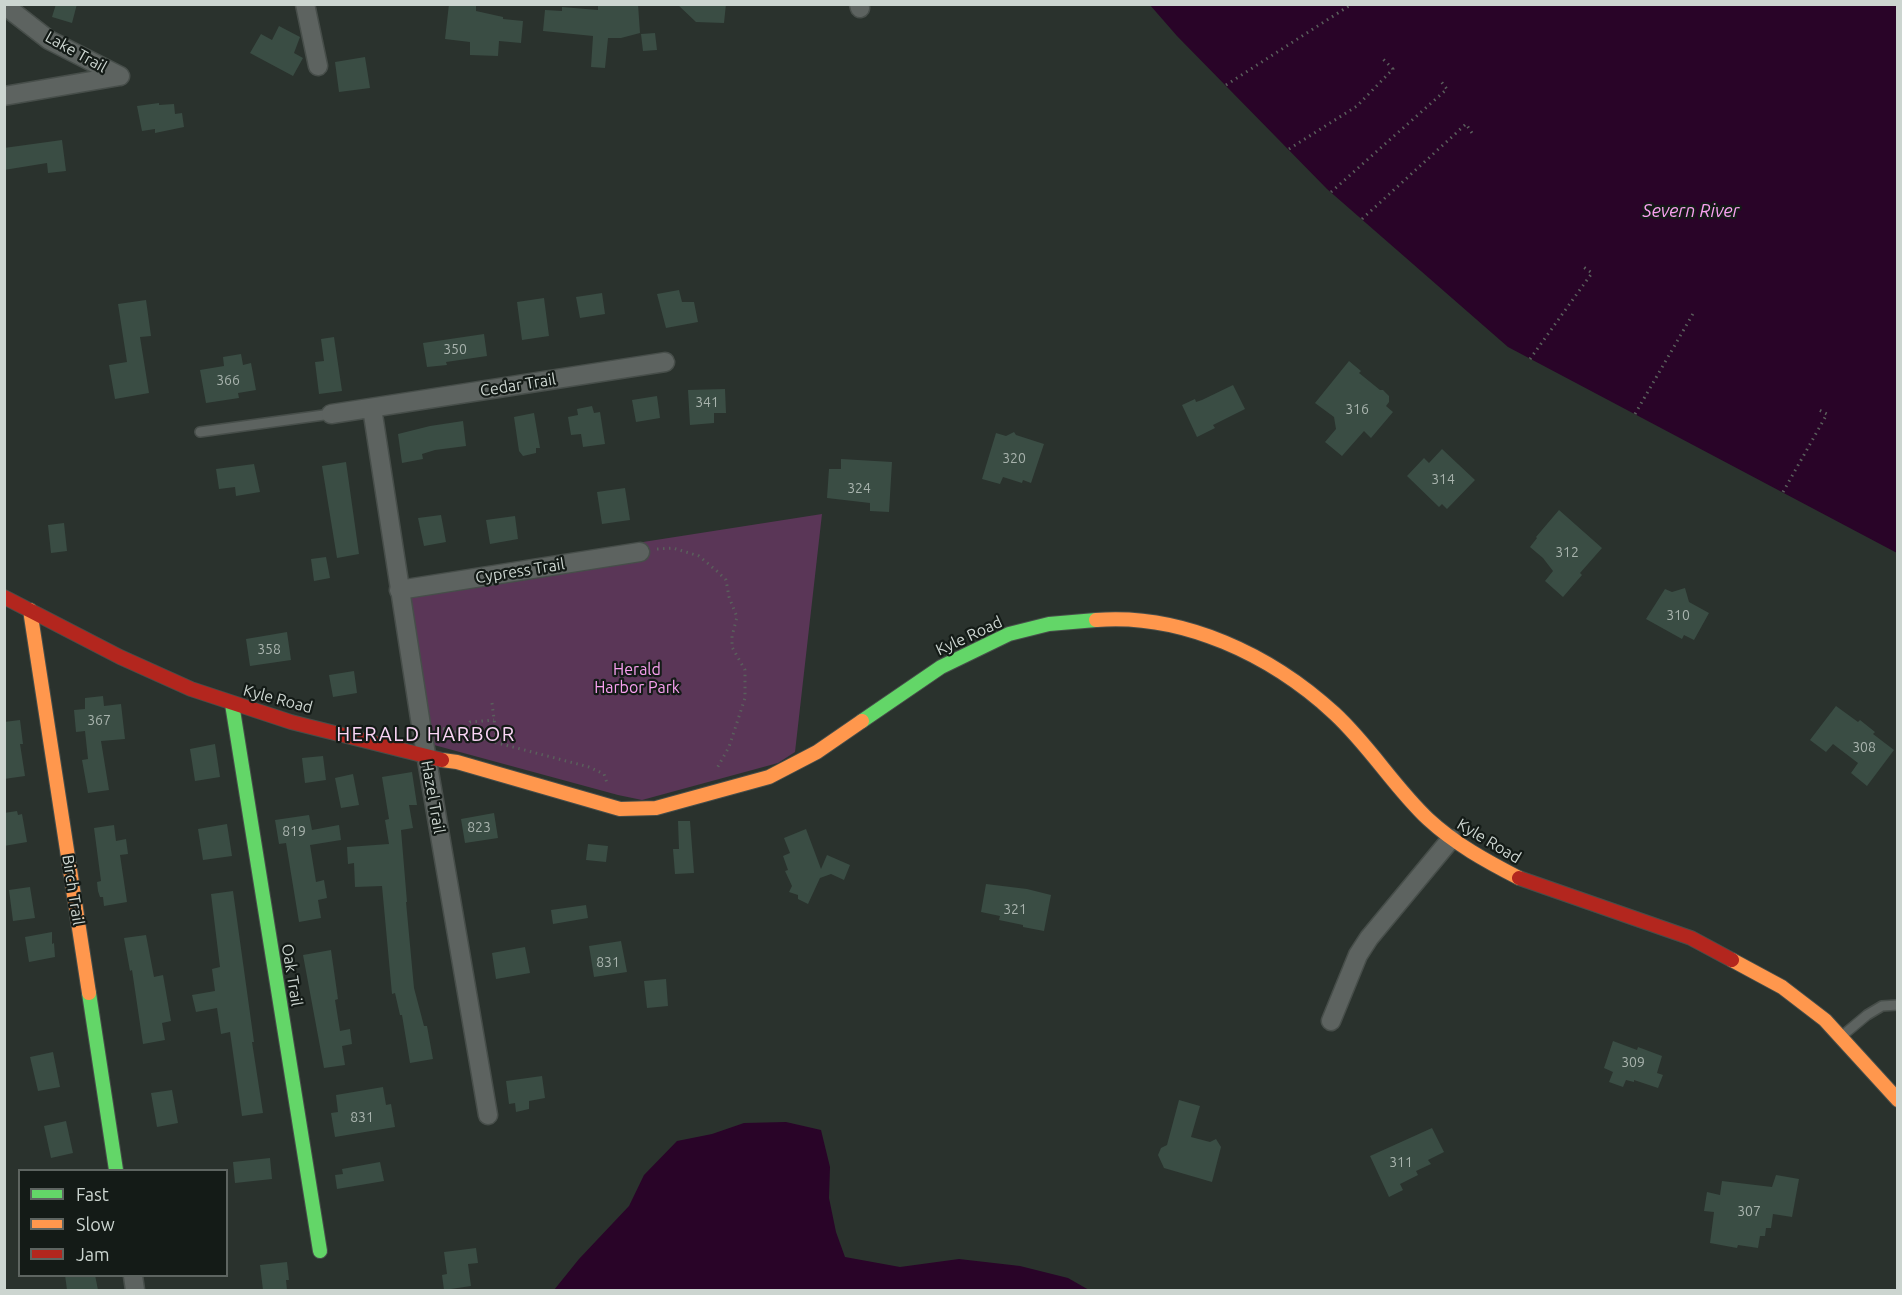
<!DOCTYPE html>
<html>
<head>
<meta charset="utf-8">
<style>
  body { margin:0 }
  #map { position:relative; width:1902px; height:1295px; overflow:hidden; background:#2a322d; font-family:Ubuntu,sans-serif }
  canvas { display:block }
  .frame { position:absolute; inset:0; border:6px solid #ccd5d0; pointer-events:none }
  .legend { position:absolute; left:18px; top:1169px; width:210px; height:108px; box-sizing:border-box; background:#141b17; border:2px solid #5e6561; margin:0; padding:8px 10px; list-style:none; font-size:18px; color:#ccd5d0 }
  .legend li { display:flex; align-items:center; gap:12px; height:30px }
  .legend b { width:30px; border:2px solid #5e6561 }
</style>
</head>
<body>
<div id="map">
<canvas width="1902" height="1295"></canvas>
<div class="frame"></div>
<ul class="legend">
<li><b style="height:8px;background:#63d668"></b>Fast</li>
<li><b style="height:8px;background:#ff974d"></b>Slow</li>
<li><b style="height:8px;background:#b3261e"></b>Jam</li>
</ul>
</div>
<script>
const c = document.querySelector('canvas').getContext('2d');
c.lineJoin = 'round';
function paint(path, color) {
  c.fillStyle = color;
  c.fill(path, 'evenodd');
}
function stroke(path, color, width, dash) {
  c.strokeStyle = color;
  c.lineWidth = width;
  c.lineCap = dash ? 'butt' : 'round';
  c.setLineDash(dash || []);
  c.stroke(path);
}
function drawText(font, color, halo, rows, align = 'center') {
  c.font = font + ' Ubuntu,sans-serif';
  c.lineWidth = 4.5;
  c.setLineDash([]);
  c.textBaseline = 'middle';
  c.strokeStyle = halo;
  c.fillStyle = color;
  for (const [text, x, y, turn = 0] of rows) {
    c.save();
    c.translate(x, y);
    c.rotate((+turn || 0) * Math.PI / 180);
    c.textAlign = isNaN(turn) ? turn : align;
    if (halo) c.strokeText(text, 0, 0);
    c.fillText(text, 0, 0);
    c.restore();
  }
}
paint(new Path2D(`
  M822,514l-27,238 -17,11 -136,37 -24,-5 -184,-50 -25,-149 236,-38 -2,-16z`), '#5a3657');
paint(new Path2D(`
  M1150,5h747v548l-389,-206 -181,-158 -150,-153z
  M786,1122l35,8 9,37 -1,31 7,34 9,25 55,10 59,-8 61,7 48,12 21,12h-535l25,-31 50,-53 15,-31 33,-34 35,-7 32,-11z`), '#290428');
paint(new Path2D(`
  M56,4h21l-5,19 -20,-6z
  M449,4h27v7l27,6v2l20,2 -2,22 -22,-2 -1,15 -28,-1v-13l-25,-3z
  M638,4l2,29 -19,5h-13l-3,30 -14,-1 2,-31 -50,-5 2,-21 17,1v-4l36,3v-4z
  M677,4h49l-2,19 -28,-1z
  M279,26l21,11 -6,16 9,5 -10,18 -43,-23 11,-19 11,6z
  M655,33l2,17 -14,1 -2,-17z
  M365,57l5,31 -31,4 -4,-30z
  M159,103v2l15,-1 1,10 7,-1 2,14 -29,6v-4l-13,2 -5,-25z
  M62,140l4,31 -18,2 -1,-10 -43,7v-22z
  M679,290l3,12h12l4,20 -32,6 -9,-34z
  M602,293l3,21 -25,4 -4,-21z
  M544,298l5,38 -27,4 -5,-38z
  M146,300l5,36 -11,1 9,56 -34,6 -6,-34 18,-3 -9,-58z
  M484,334l3,22 -41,6 1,3 -20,2 -4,-24z
  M334,337l8,54 -23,3 -4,-32 9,-1 -3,-22z
  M241,354l2,11 8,-2 5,27 -18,3 1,5 -33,5 -6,-33 24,-4 -1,-9z
  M1349,361l12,10 -2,2 21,17h3l6,6v6l-3,4 7,6 -22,26 -7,-7 -22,25 -17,-14 11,-13 -2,-12 -19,-14z
  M1233,385l12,24 -32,16 2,3 -18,9 -15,-32 13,-6 1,3 6,-2z
  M725,389l1,24h-12v10l-24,2 -2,-35z
  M657,396l3,22 -24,4 -4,-22z
  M592,406l2,7 6,-1 5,32 -22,3 -2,-13 -10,1 -3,-18 10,-2 -1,-6z
  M534,413l6,35h-4v5l-13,3 -4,-5 -5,-34z
  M463,421l3,25 -31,4 -13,4 1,5 -21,4 -4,-29 32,-8z
  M1014,432l2,3 28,9 -13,39 -8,-3 -1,3 -19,-6 -3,7 -18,-5 14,-46 10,3z
  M1442,449l33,31 -28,29 -5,-5 -3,3 -32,-31 17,-18 5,5z
  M841,459l51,3 -3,50 -19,-1v-8l-43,-5 2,-29h12z
  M346,462l13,92 -22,4 -15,-92z
  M254,464l6,28 -24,4 -1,-9 -16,2 -3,-20z
  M625,488l5,32 -28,4 -5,-32z
  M1559,510l43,38 -22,25 2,2 -19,22 -18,-16 8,-10 -10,-13 -13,-11 7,-9 -1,-1z
  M441,515l5,27 -22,4 -6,-28z
  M515,516l3,23 -28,5 -4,-24z
  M64,523l3,28 -16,2 -3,-28z
  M326,557l4,21 -16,3 -3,-22z
  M1685,588l4,14 20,11 -15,27 -10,-5 -2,4 -36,-20 19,-30 7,3z
  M287,632l4,28 -41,6 -4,-27z
  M354,671l3,22 -24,4 -4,-22z
  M103,696l1,10 17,-2 4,35 -24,2 8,49 -21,3 -6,-33 6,-1 -3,-28 -9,1 -2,-22 11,-1v-11z
  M1836,706l22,16 2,-2 15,12 -2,2 21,16 -27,36 -16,-13 7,-10 -25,-19 -7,8 -16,-12z
  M20,720l3,24h-3l5,32 -21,3v-57z
  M215,744l5,33 -25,4 -5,-32z
  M323,756l3,24 -21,3 -3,-25z
  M412,772l5,33h-8l4,23 -12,2 6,72h-1l8,86 10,38h3l6,33 -23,4 -8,-48h-2l-5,-22 -3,1 -10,-108 -27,1 -1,-24 -6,1 -1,-17 42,-3 -4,-24 4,-1 -7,-42z
  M353,774l6,31 -18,3 -6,-30z
  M17,811l1,4 4,-1 5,28 -23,4v-33z
  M494,813l4,25 -33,5 -4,-24z
  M309,815l3,15 27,-5 2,15 -31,5 6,37 8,-2 3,18 -9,2 3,18 -22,4 -13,-79 -7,1 -4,-24z
  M678,821h12l4,52 -19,1 -2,-25h6z
  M227,824l5,32 -29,4 -5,-31z
  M114,825l2,16 10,-2 2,15 -8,1 7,47 -23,4 -1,-9h-3l-2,-6 -1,-9 4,-1 -7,-53z
  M806,829l15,40 6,-14 23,10 -6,15 -13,-6 -11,4 -12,26 -10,-5v-4l-9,-3 3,-6 -7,-15 3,-1 -5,-14 7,-3 -6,-15z
  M588,844l20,2 -2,16 -20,-2z
  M986,884l41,5 24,6 -7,36 -21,-4v-2l-24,-5 1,-4 -19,-4z
  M30,887l5,31 -22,3 -4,-31z
  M233,891l21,151h-2l11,71 -21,3 -12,-84 -9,2 -4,-26 -21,4 -4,-17 23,-4 -3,-22 8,-2 -9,-73z
  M586,905l2,13 -35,6 -2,-14z
  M52,932v12l2,-1 1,14 -26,5 -4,-25z
  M146,935l8,42 9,-2 8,46 -9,2 3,17 -22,4 -11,-74 -2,1 -6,-33z
  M621,941l6,31 -33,5 -5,-31z
  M525,947l5,26 -34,6 -4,-26z
  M331,950l7,49 -3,1 5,31 10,-2 2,15 -10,2 3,19 -21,3 -21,-113z
  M666,979l2,27 -21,2 -3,-27z
  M1613,1041l24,9 1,-3 24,9 -5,17 6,2 -5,13 -24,-8v2l-8,-2 -3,7 -14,-5 4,-10 -9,-4z
  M53,1052l7,35 -22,4 -8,-34z
  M542,1076l3,22 -16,3v8l-13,3 -1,-9 -6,1 -3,-23z
  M383,1087l3,18 5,-1 4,23 -60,10 -4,-24 7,-1 -2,-17z
  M172,1090l6,33 -21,4 -6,-34z
  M1179,1100l21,6 -9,31 19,5 6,-3 5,8 -9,35 -48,-14 -6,-13 3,-7 6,-3z
  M66,1121l7,32 -22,5 -7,-32z
  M1432,1128l12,24 -16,8 3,4 -15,7 2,4 -18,9 3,6 -14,7 -19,-41z
  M270,1158l2,21 -37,4 -2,-21z
  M380,1162l4,19 -47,8 -2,-14 8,-1 -1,-5z
  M1776,1175l23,4 -7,38 -19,-3 -2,14h-5l-1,8h-5l-2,12 -20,-3 -1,3 -27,-5 4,-31 -10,-1 3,-19 13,3 2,-14 50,6z
  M476,1248l2,15 -10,1 3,22 -27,4 -2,-15 5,-1 -3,-22z
  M287,1262l2,18h-3l1,10h-24l-3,-25z
  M65,1275h30l3,15h-31z`), '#3a4d44');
const lane = new Path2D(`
  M200,432l131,-18
  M1843,1035l24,-20 15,-9 16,-1`);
const street = new Path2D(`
  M305,4l13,62
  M859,4l1,4
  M4,5l45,35 71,36
  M4,96l116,-20
  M372,408l49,317 67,390
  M331,414l334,-52
  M399,590l241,-38
  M1331,1021l27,-66 11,-17 82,-99
  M133,1276l2,14`);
const fast = new Path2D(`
  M232,704l88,547
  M862,721l79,-54 68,-33 40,-10 47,-4
  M89,993l27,177`);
const slow = new Path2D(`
  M30,610l59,383
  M1096,620c87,-7 175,35 238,93 35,32 60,74 94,106 27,25 58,42 91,59
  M442,760l15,2 163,47 36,-1 113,-31 48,-25 45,-31
  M1732,960l50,27 43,33 73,80`);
const jam = new Path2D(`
  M4,597l116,60 71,32 100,33 151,38
  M1519,878l172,60 41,22`);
stroke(lane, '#474e4a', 12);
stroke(street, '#474e4a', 21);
stroke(fast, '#474e4a', 16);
stroke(slow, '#474e4a', 16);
stroke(jam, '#474e4a', 16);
stroke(new Path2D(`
  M1226,85l126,-81
  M1289,149l68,-43 36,-37 -10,-10
  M1331,192l116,-103 -8,-10
  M1362,219l104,-95 6,9
  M1530,359l62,-86 -10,-7
  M1635,414l59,-102
  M1783,492l44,-78 -10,-5
  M657,549l16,-1 26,8 19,16 8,8 3,17 8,20 -5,19v11l13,23v28l-16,49 -13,23
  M492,703l5,39
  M437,727l152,40 15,7 3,9
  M464,733l6,-11 24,-2`), '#5a5f5c', 3, [1.5, 4.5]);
stroke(lane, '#5d6360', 9);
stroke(street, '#5d6360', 18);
stroke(fast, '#63d668', 14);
stroke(slow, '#ff974d', 14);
stroke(jam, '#b3261e', 14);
drawText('14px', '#a8b3ad', null, [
  ["350",455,349],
  ["366",228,380],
  ["341",707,402],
  ["316",1357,409],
  ["320",1014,458],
  ["314",1443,479],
  ["324",859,488],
  ["312",1567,552],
  ["310",1678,615],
  ["358",269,649],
  ["367",99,720],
  ["308",1864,747],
  ["823",479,827],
  ["819",294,831],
  ["321",1015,909],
  ["831",608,962],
  ["309",1633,1062],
  ["831",362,1117],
  ["311",1401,1162],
  ["307",1749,1211]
]);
drawText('16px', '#ccd5d0', '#141b17', [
  ["Lake Trail",76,52,29],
  ["Cedar Trail",518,385,-9],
  ["Cypress Trail",520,571,-9],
  ["Kyle Road",969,636,-25],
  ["Kyle Road",278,699,15],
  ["Hazel Trail",433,797,80],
  ["Kyle Road",1489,841,31],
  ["Birch Trail",73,890,81],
  ["Oak Trail",292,975,81]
]);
drawText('16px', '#f9a1f0', '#141b17', [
  ["Herald",637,670],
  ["Harbor Park",637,688]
]);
drawText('italic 18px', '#f9a1f0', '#141b17', [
  ["Severn River",1691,211]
]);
c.letterSpacing = '1.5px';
drawText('20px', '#fbd5f6', '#141b17', [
  ["HERALD HARBOR",426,734]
]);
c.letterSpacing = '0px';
</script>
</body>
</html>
